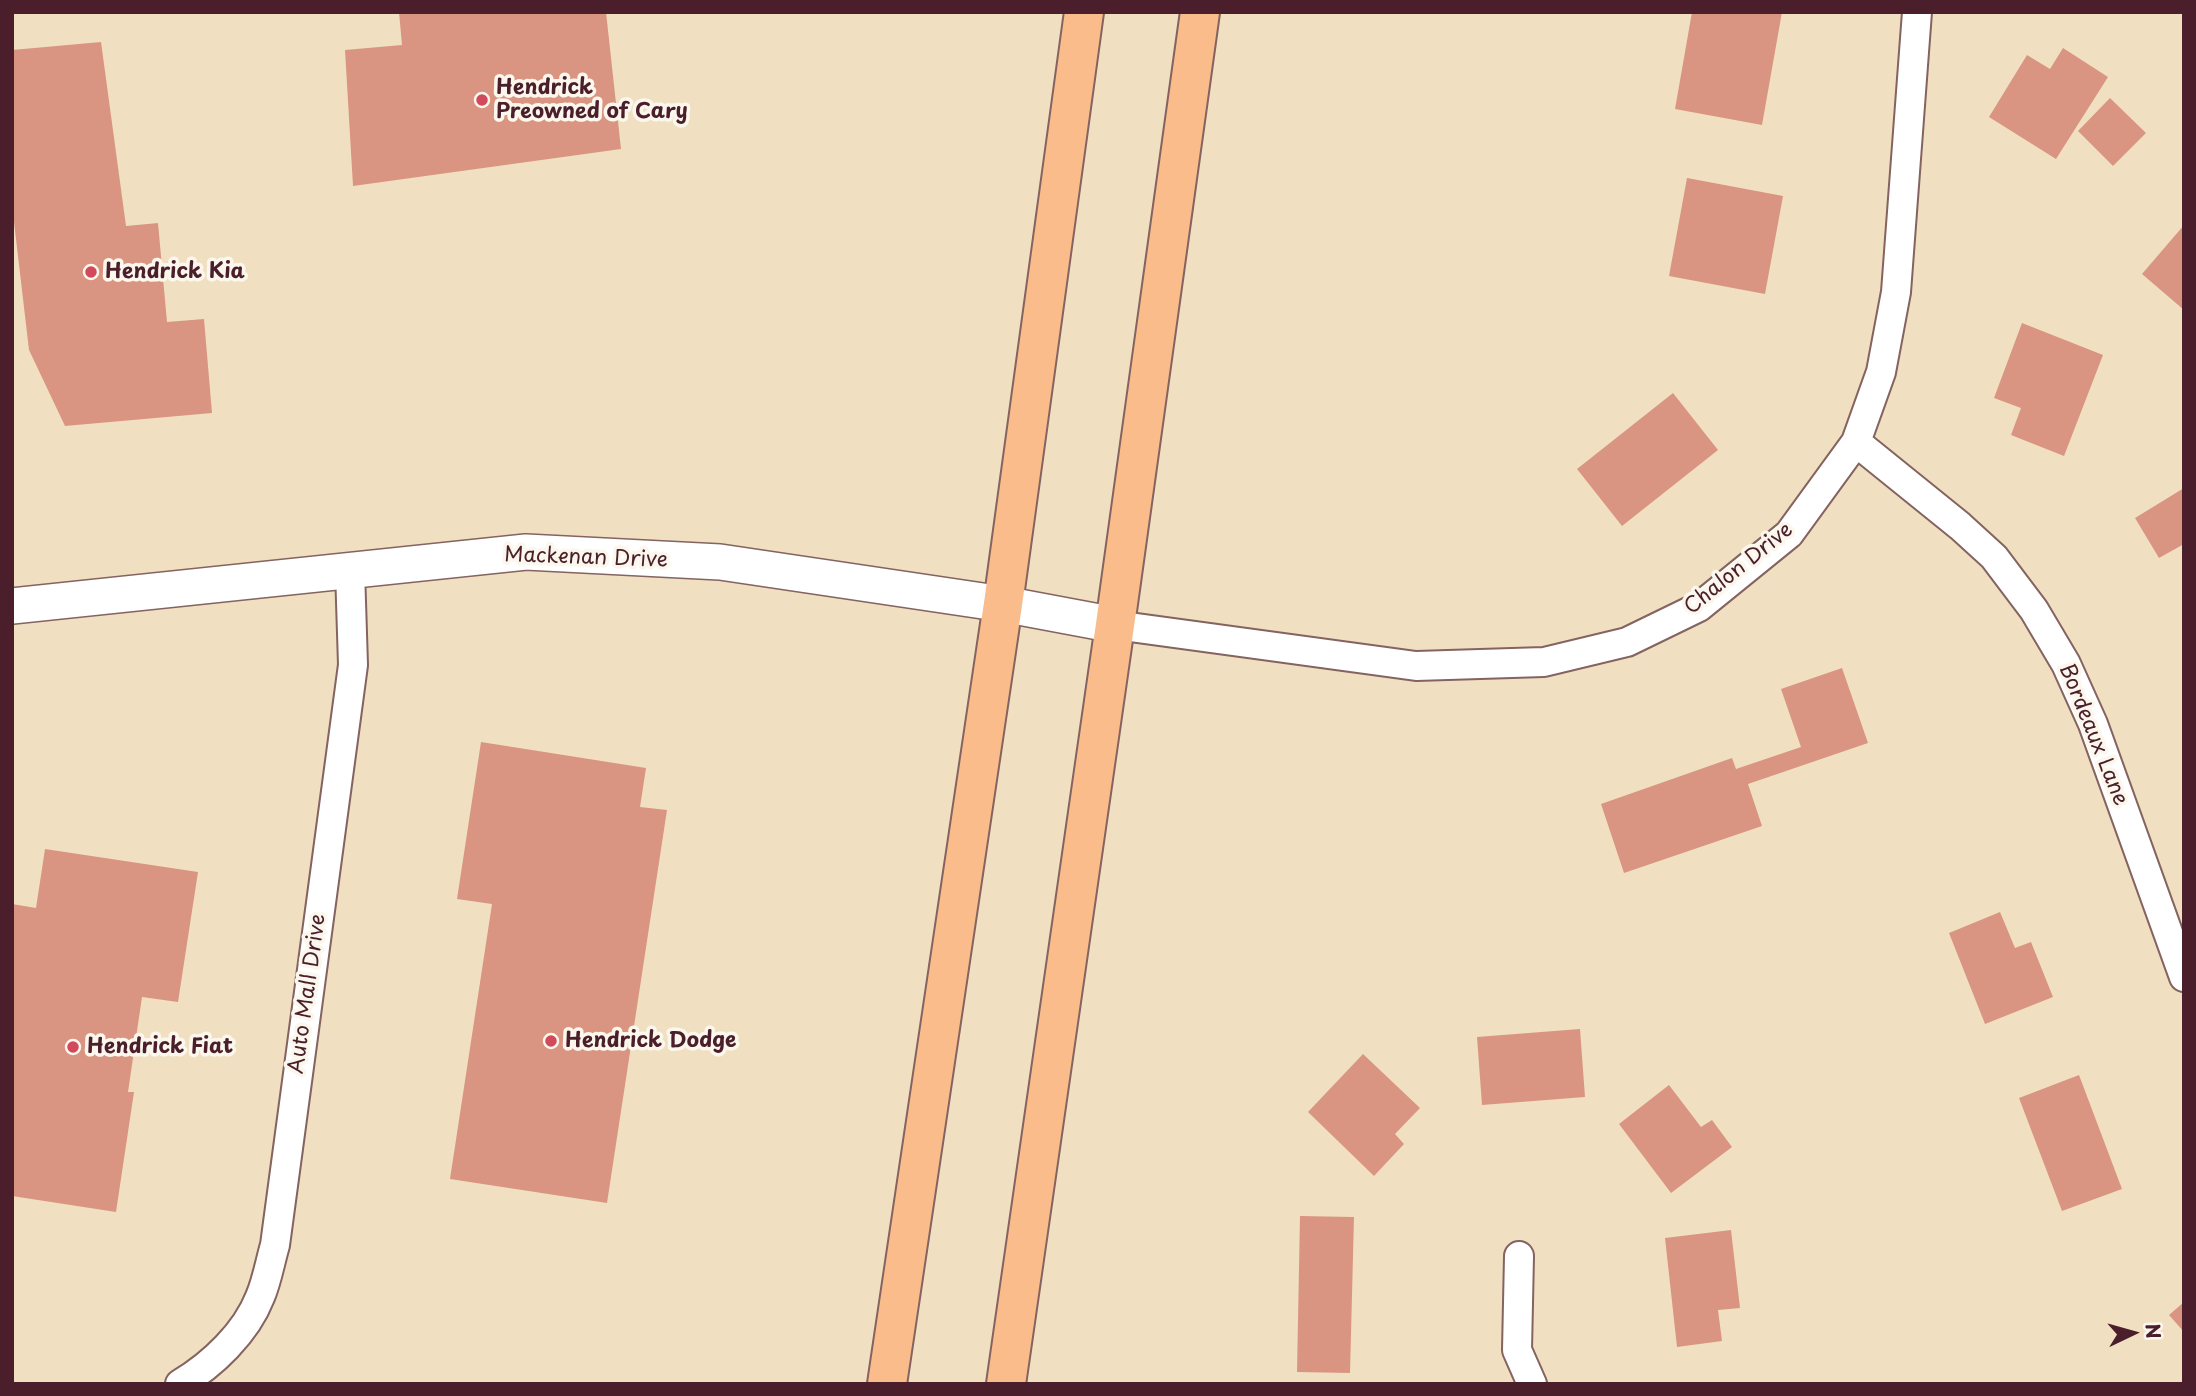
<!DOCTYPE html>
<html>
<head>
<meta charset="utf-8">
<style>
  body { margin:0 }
  #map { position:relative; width:2196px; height:1396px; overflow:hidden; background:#f0e0c1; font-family:"Playpen Sans",sans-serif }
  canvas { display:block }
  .frame { position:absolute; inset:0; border:14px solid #4a1f2b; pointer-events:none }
  .north { position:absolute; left:2098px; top:1298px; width:70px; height:70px; -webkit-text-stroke:5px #fbf7ec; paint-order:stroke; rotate:85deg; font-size:19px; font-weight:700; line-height:28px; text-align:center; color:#4a1f2b }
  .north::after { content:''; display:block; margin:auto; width:24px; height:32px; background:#4a1f2b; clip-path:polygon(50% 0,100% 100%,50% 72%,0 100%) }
</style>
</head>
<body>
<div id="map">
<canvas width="2196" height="1396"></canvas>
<div class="frame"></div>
<div class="north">N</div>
</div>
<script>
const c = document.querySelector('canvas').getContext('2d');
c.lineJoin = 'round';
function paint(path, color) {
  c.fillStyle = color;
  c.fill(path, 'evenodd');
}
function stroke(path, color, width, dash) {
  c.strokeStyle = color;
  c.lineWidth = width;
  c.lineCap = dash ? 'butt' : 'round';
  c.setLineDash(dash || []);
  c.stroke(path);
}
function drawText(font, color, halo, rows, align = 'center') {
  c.font = font + ' "Playpen Sans",sans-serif';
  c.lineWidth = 7;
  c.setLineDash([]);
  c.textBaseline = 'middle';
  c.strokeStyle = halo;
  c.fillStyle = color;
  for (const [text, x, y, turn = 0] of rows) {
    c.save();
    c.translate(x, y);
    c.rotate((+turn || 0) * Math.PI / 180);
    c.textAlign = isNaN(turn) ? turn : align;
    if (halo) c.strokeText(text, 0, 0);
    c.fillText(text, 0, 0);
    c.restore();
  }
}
paint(new Path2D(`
  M399,12h207l15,137 -268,37 -8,-136 57,-5z
  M1692,12h90l-20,113 -87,-16z
  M101,42l25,184 32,-3 9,99 37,-3 8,94 -147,13 -36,-76 -17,-145v-155z
  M2063,48l45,29 -52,82 -67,-42 38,-62 23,14z
  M2110,98l36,35 -33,33 -35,-35z
  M1687,178l96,18 -18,98 -96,-18z
  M2184,225v85l-42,-36z
  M2022,323l81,32 -39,101 -53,-21 10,-27 -27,-10z
  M1673,393l45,57 -96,76 -45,-57z
  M2184,488v56l-25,14 -24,-40z
  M1842,668l26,75 -120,41 14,42 -138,47 -23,-69 131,-46 4,11 65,-22 -20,-58z
  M481,742l165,26 -6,39 27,3 -60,393 -157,-24 42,-275 -35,-5z
  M45,849l153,23 -20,130 -36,-5 -14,95h6l-18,120 -104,-16v-292l24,4z
  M2000,912l15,36 16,-6 22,55 -68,27 -36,-91z
  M1580,1029l5,68 -103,8 -5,-68z
  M1363,1054l57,54 -25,26 9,10 -30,32 -66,-64z
  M2079,1075l43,114 -60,22 -43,-113z
  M1669,1085l32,42 11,-7 20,27 -61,46 -52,-69z
  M1300,1216l54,1 -4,156 -53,-1z
  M1731,1230l9,78 -22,2 4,31 -45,6 -12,-109z
  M2184,1302v30l-15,-17z`), '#d99581');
const minor = new Path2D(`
  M1856,442l104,84 34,31 40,53 32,54 27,60 91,253
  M1115,625l301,41 128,-4 83,-20 72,-35 90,-73 67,-92 25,-70 15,-80 21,-280
  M1519,1256l-2,94 15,34
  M180,1384c32,-19 66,-51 80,-87 7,-16 10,-35 15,-52l78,-580 -3,-95`);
const tertiary = new Path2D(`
  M12,606l514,-54 194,10 283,42 112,21`);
const trunk = new Path2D(`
  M887,1384l116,-780 81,-592
  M1006,1384l109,-759 85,-613`);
stroke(minor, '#846360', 32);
stroke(tertiary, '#846360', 38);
stroke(trunk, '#846360', 42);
stroke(minor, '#fff', 28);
stroke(tertiary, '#fff', 35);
stroke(trunk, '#fabc8b', 38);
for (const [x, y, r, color] of [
  [482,100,7,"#d1495b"],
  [91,272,7,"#d1495b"],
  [551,1041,7,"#d1495b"],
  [73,1047,7,"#d1495b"]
]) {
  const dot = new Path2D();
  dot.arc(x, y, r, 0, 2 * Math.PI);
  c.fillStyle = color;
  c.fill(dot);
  stroke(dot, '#fbf7ec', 2.5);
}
drawText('bold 21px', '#4a1f2b', '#fbf7ec', [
  ["Hendrick",496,88],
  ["Preowned of Cary",496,112],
  ["Hendrick Kia",105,272],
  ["Hendrick Dodge",565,1041],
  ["Hendrick Fiat",87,1047]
], 'left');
drawText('21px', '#4a1f2b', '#fbf7ec', [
  ["Mackenan Drive",586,558,2],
  ["Chalon Drive",1739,569,-39],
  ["Bordeaux Lane",2093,735,68],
  ["Auto Mall Drive",308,994,-82]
]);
</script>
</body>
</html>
